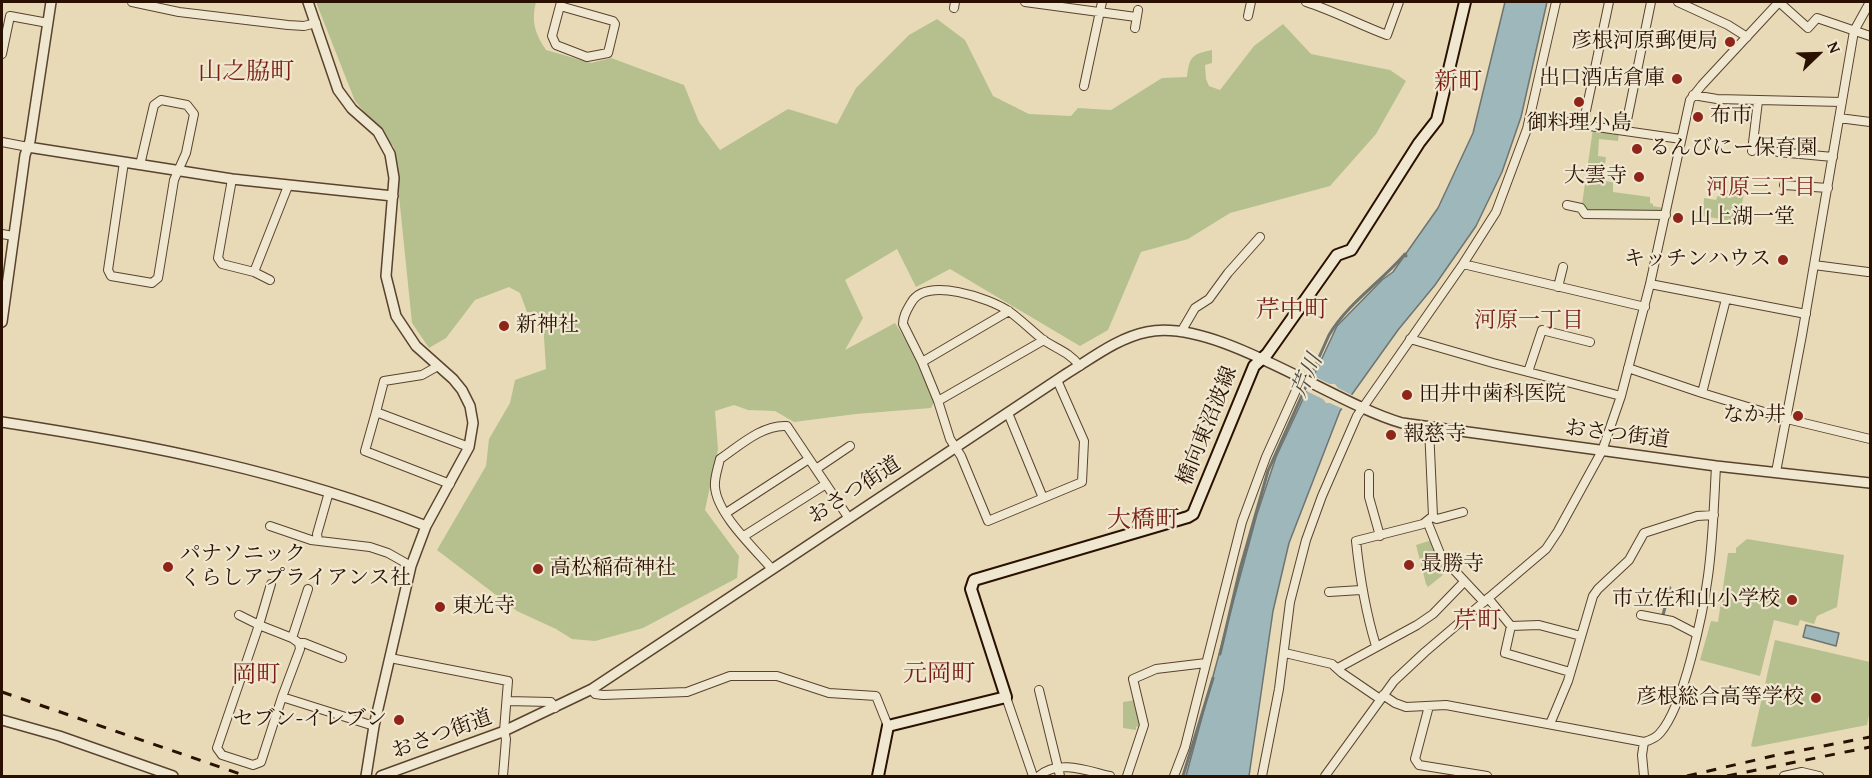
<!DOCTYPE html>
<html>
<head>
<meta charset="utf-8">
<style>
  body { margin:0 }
  #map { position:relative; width:1872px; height:778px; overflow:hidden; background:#e8dab7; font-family:"Gentium Book Plus",serif }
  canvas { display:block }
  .frame { position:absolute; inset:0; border:3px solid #291000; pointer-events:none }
  .north { position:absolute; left:1788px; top:24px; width:60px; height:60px; -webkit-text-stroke:4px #f0e7d0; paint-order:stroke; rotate:67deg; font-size:16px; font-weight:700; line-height:24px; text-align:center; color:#291000 }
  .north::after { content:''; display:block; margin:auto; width:21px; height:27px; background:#291000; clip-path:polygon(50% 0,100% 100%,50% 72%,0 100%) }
</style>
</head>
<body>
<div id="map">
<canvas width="1872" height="778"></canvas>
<div class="frame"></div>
<div class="north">N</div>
</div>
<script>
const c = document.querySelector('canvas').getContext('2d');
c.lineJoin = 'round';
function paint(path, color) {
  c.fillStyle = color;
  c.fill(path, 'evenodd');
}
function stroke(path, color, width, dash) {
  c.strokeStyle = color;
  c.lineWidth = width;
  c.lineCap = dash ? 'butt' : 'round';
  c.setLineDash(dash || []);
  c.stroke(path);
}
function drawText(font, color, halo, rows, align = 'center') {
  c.font = font + ' "Gentium Book Plus","Noto Serif JP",serif';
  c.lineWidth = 4.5;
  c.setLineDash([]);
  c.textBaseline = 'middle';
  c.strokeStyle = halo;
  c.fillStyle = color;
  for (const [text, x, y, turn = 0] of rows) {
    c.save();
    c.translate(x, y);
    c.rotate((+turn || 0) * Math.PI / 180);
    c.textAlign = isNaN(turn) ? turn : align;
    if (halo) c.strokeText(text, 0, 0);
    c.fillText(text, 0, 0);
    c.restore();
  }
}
paint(new Path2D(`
  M316,2h220c-5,19 -1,32 10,48l45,13 20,-5 73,27 15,37 21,28 68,-41 49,15 19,-36 53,-53 28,-16 28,21 28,56 36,18 42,2 7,-8 33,2 51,-32 25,-1c2,-20 5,-23 25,-27v13l-7,2 1,14 3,7 11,4 34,-44 29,-22 28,30 79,16 16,11 -30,53 -46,52 -100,27 -42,26 -47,13 -33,78 -28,16 -130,-77 -34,18 -19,-38 -52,31 18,38 -18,32 50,-27 25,39 14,40 -3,6 -75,6 -62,8 -19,-11 -27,-1 -14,-5 -19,6 3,38 -13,61 34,46 -2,22 -94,50 -48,13 -23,-2 -16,-10 -39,-18 -80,-61 49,-84 3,-27 21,-36 5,-23 31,-11 -3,-47 -6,-10h-10l-7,-19 -11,-6 -34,13 -29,38 -17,10 -17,-25 -18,-176 -39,-46z
  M1593,129l26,2 -1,10 -19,-2 -1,17 8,1 -3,24 10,1v10l37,5v6l3,1v2l11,2 -1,5 -78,-1 -3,-8z
  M1721,189l23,5 -6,28 -35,-6 1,-18 12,2 2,-5h2z
  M1747,539l97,16 -7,52 -20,9 -3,8 -14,-4 -2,6 -24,-6 -14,56 -60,-16 11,-39 7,1 10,-69h8v-5z
  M1432,540l17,30 -21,17 -2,-3 -10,-39z
  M1775,640l95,22v48l-3,15 -113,22 -3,-1z
  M1136,700l5,25 -5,2v3l-13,-2v-26z`), '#b5c08e');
const water = new Path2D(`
  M1505,2h42l-26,115 -19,55 -26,54 -41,59 -37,45 -58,81 -51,132 -16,68 -24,165h-63l71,-262 19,-57 61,-131 45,-46 11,-8 45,-64 35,-75z
  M1806,625l33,8 -3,13 -33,-9z`);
paint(water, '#9db7bb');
stroke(water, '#6f7470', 1.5);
paint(new Path2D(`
  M1311,375l19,9h5l3,4 16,8 -9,14 -15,-7h-4l-3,-4 -19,-9z`), '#e8dab7');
stroke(new Path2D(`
  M1663,615l7,-27
  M1220,654l20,-85 28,-98 61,-136c19,-32 52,-53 76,-81l1,2
  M1183,776l30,-98`), '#6f7470', 3);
const minor = new Path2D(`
  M132,2l47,10 109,13 16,1 12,-3
  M1025,2l111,15
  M1306,2c28,9 54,23 81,33l12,-33
  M1678,2l50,23 19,12
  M1779,2l29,26 9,-10 53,18
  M560,6l53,15 2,3 -7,29 -21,4 -31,-12 -4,-9 9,-34
  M954,8l1,-6
  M1248,16l3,-14
  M1135,28l3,-18
  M2,54l8,-38 38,7
  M1084,86l18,-84
  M1693,95l24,4 125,3
  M1545,118l38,7 98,14
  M1839,118l31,4
  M1583,125l26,-123
  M1625,130l26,-128
  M2,142l26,5
  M1752,151l6,-50
  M1778,152l55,5
  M124,162l-16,108 3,6 41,7 6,-5 16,-98 12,-27 8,-39 -7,-9 -26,-5 -7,5 -14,60
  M232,179l-14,79 4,6 32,8 16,8
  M1784,185l44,3
  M1567,205l14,3 4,6 81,1
  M2,234l11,2
  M1463,264l182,43
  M1814,265l54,7
  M254,272l34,-86
  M1650,284l156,30
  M1558,287l5,-20
  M1726,299l-24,94 85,26 83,20
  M1181,332l14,-24 14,-9 19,-26 32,-36
  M1410,339l83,24 128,33
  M922,362l87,-51
  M438,366l-16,9 -38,6 -8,31 93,35
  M1628,368l74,25
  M1528,372l14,-42 48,12
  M1057,380l27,61 -2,41 -94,39 -27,-65 -11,-17 -12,-38 -16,-39 -19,-38c0,-8 4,-14 8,-21 15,-27 79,-5 99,9 11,8 21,18 32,27 14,10 26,12 38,27
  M938,401l106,-61
  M376,412l-11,39 85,33
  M1008,413l35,85
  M816,469l34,-23
  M1776,472l26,-137 52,-304 16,-29
  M1369,474v23l11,39
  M726,513l83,-54
  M1432,517l5,2 26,-7
  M1427,521l14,35 43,46
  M270,526l41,14 59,7 18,6 23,13
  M744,536l82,-52
  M318,540l-1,-6 12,-42
  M771,568c-17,-20 -54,-54 -56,-81 -1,-9 3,-19 5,-28 19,-13 43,-35 67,-33l61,91
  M1329,592l32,-2
  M1488,598l23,28 28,-1 42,11
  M239,615l20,10 12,-41
  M1641,615l31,6 25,13
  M1511,626l-6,27 65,19
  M292,638l16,-49
  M299,643h5l38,15
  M1376,646c-11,-36 -16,-67 -20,-105l67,-17 10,-8 -4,-88
  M1285,653l47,11 10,9 38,26
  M390,658l118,23 -4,50 2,8 -3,37
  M1338,668l79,-43 16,-11 31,-32
  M592,689l3,5 8,1 84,-3 43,-16h47l52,17 47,3 12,30
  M1039,690l21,86
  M1383,695l12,8 11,4 40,-2 198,37c7,-2 12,-4 16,-9 24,-27 43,-120 48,-157 5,-36 6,-73 8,-110
  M282,697l18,-48 -1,-6 -7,-5 -33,-13 -42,123 5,7 31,10 8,-3 21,-65 92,29
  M1006,697l27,79
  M507,701l44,1 4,6
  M1429,706l-14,53 4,6 68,11
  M1550,724l18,-43 25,-85 5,-7 31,-29 15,-27 53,-17 17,-1
  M1039,776c19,-17 49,-5 71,0
  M1127,776l17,-51 -11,-46 23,-10 50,-6
  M1174,776l11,-29 57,-225 24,-65 32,-71
  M1262,776l17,-87 11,-87 16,-62 16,-44 35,-80 106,-152 33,-52 31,-83 29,-127
  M1325,776l69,-95 31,-29 121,-103 12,-18 44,-80 19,-55 29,-112 40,-184 12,-15 77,-83
  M1644,776l-2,-21 2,-13
  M1784,776l18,-4 17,4`);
const tertiary = new Path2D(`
  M308,2l30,88 14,19 26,23 12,22 4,24 -8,98 10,40 20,30 37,33 9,11 8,16 3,17 -4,24 -43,79 -15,40 -37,160 -8,50
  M28,147l204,32 161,17
  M2,322l23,-167 5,-14 21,-139
  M2,422c144,22 288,50 424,104
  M2,720l57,16 114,40
  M381,776l121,-44 90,-43 474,-315c25,-15 51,-36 81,-42 68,-15 185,71 255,91l314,43 154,17`);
const secondary = new Path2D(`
  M878,776l10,-50 118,-29 -35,-108 3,-9 214,-63 5,-3 61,-148 13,-12 70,-99 14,-5 68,-107 18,-23 28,-118`);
stroke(minor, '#59422e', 10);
stroke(tertiary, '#59422e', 12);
stroke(secondary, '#291000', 14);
stroke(minor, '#f0e7d0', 8);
stroke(tertiary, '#f0e7d0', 9);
stroke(secondary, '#f0e7d0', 10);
stroke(new Path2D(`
  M2,692l244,84
  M1687,776l90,-21 93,-18
  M1727,776l143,-29`), '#291000', 3, [10, 10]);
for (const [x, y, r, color] of [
  [1730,42,6,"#8f2418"],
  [1677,79,6,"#8f2418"],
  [1579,102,6,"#8f2418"],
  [1698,117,6,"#8f2418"],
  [1637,149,6,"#8f2418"],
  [1639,177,6,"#8f2418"],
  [1678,218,6,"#8f2418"],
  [1783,260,6,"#8f2418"],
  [504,326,6,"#8f2418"],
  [1407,395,6,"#8f2418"],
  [1798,416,6,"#8f2418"],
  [1391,435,6,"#8f2418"],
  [1409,565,6,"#8f2418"],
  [168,567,6,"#8f2418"],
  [538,569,6,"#8f2418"],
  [1792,600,6,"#8f2418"],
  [440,607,6,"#8f2418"],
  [1816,698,6,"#8f2418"],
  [399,720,6,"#8f2418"]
]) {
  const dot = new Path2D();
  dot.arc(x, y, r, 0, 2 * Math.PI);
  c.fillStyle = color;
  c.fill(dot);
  stroke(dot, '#f0e7d0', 2);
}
drawText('21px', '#291000', '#f0e7d0', [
  ["彦根河原郵便局",1718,42,"right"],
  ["出口酒店倉庫",1665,79,"right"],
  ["布市",1710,117],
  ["御料理小島",1579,124,"center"],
  ["るんびにー保育園",1649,149],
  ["大雲寺",1627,177,"right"],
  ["山上湖一堂",1690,218],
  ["キッチンハウス",1771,260,"right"],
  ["新神社",516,326],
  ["田井中歯科医院",1419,395],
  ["なか井",1786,416,"right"],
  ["報慈寺",1403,435],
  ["パナソニック",180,555],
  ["くらしアプライアンス社",180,579],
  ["最勝寺",1421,565],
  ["高松稲荷神社",550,569],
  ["市立佐和山小学校",1780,600,"right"],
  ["東光寺",452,607],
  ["彦根総合高等学校",1804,698,"right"],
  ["セブン-イレブン",387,720,"right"]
], 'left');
drawText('21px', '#291000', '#f0e7d0', [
  ["橋向東沼波線",1208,426,-68],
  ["おさつ街道",1617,435,7],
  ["おさつ街道",855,491,-33],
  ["おさつ街道",442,735,-20]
]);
drawText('22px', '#7a1f14', '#f0e7d0', [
  ["河原三丁目",1761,188],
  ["河原一丁目",1529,321]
]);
drawText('italic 22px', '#524a41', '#f0e7d0', [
  ["芹川",1308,376,-66]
]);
drawText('24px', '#7a1f14', '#f0e7d0', [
  ["山之脇町",246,73],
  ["新町",1458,83],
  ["芹中町",1292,311],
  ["大橋町",1143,521],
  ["芹町",1477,622],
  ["元岡町",939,675],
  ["岡町",256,676]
]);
</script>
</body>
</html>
